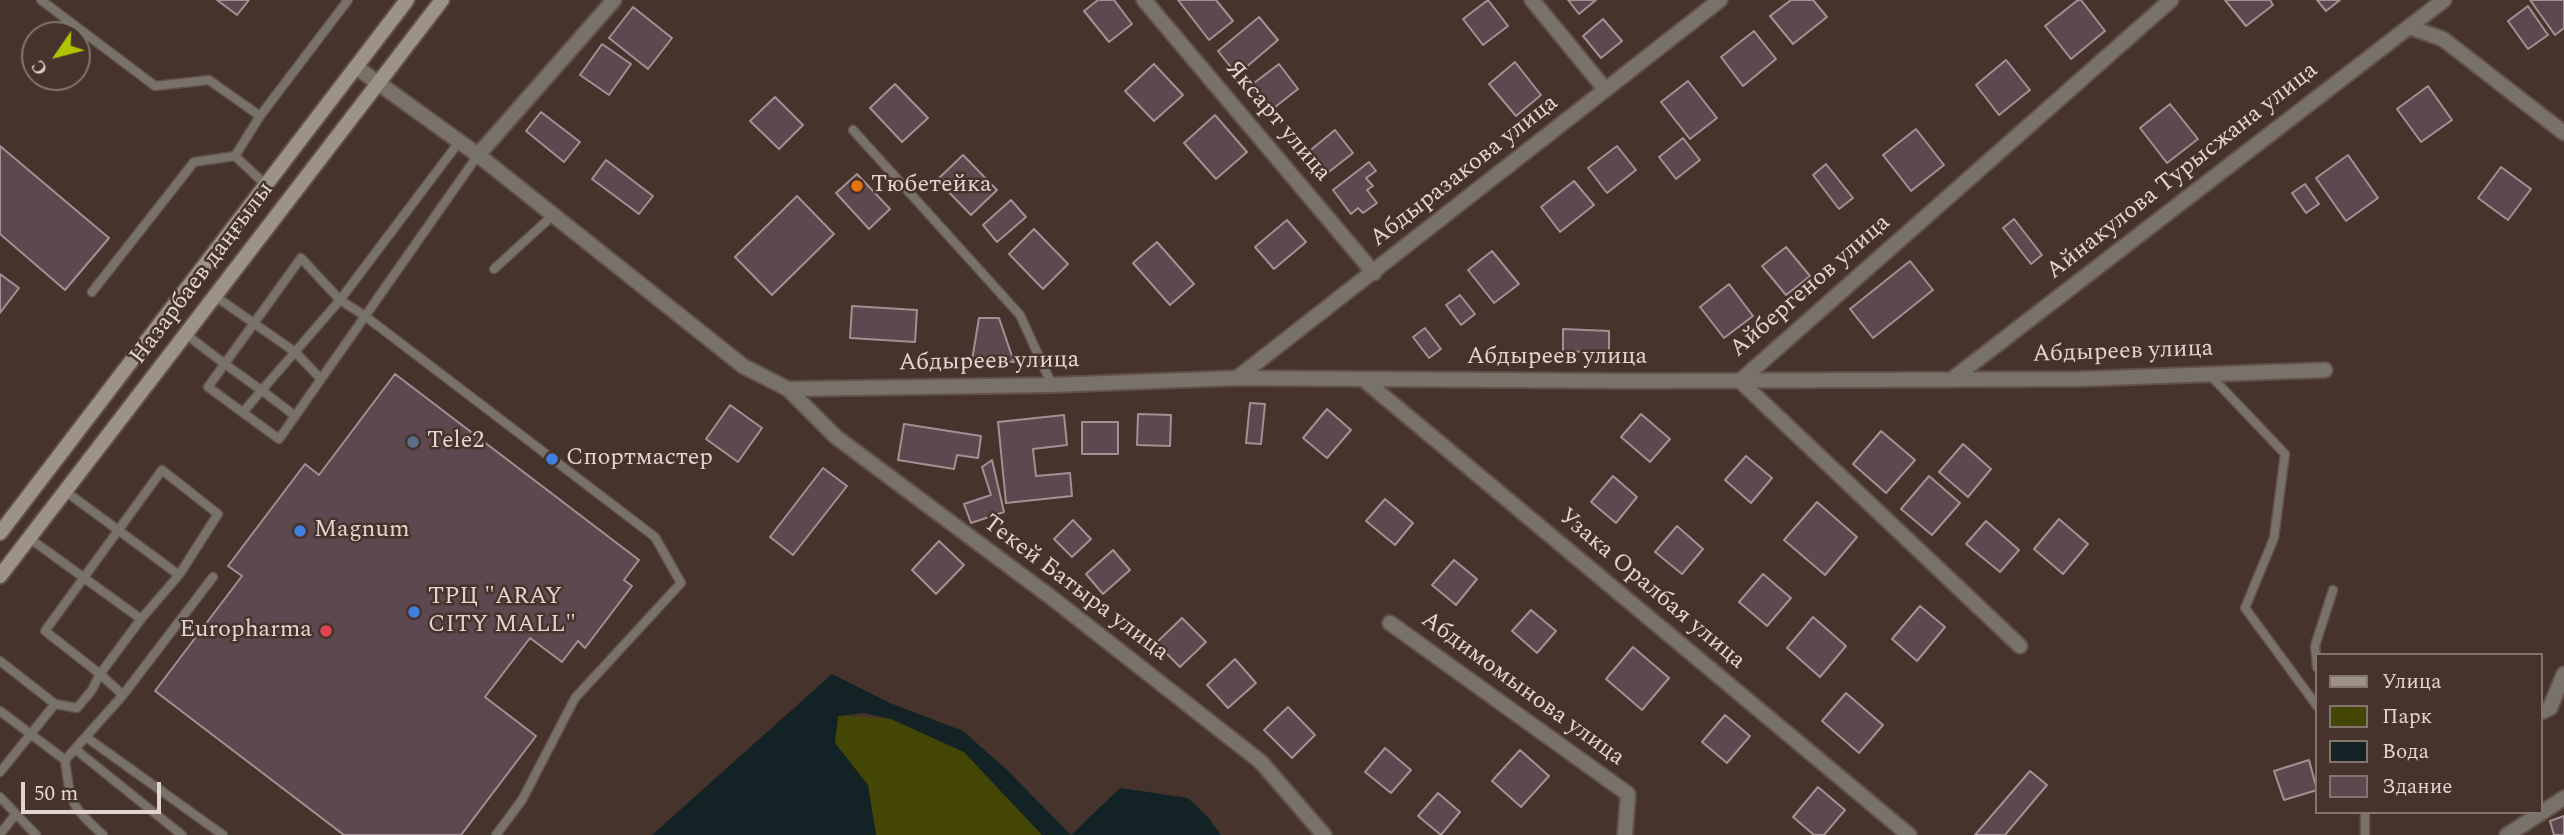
<!DOCTYPE html>
<html>
<head>
<meta charset="utf-8">
<style>
  body { margin:0 }
  #map { position:relative; width:2564px; height:835px; overflow:hidden; background:#46332b; font-family:Spectral,serif }
  canvas { display:block }
  .legend { position:absolute; left:2315px; top:653px; width:228px; height:161px; box-sizing:border-box; background:#46332b; border:2px solid #84746d; margin:0; padding:9px 12px; list-style:none; font-size:21px; color:#e2d5d0 }
  .legend li { display:flex; align-items:center; gap:14px; height:35px }
  .legend b { width:35px; border:2px solid #84746d }
  .north { position:absolute; left:21px; top:21px; width:70px; height:70px; box-sizing:border-box; background:#46332b; border:2px solid #84746d; border-radius:50%; rotate:235deg; font-size:19px; font-weight:700; line-height:28px; text-align:center; color:#e2d5d0 }
  .north::after { content:''; display:block; margin:auto; width:24px; height:32px; background:#b0c500; clip-path:polygon(50% 0,100% 100%,50% 72%,0 100%) }
  .scale { position:absolute; left:21px; top:782px; width:140px; height:32px; box-sizing:border-box; border:4px solid #e2d5d0; border-top:0; padding-left:9px; font-size:21px; line-height:24px; white-space:nowrap; color:#e2d5d0; -webkit-text-stroke:5px #46332b; paint-order:stroke }
</style>
</head>
<body>
<div id="map">
<canvas width="2564" height="835"></canvas>
<ul class="legend">
<li><b style="height:9px;background:#9c9286"></b>Улица</li>
<li><b style="height:19px;background:#434605"></b>Парк</li>
<li><b style="height:19px;background:#122225"></b>Вода</li>
<li><b style="height:19px;background:#5e484f"></b>Здание</li>
</ul>
<div class="north">С</div>
<div class="scale">50 m</div>
</div>
<script>
const c = document.querySelector('canvas').getContext('2d');
c.lineJoin = 'round';
function paint(path, color) {
  c.fillStyle = color;
  c.fill(path, 'evenodd');
}
function stroke(path, color, width, dash) {
  c.strokeStyle = color;
  c.lineWidth = width;
  c.lineCap = dash ? 'butt' : 'round';
  c.setLineDash(dash || []);
  c.stroke(path);
}
function drawText(font, color, halo, rows, align = 'center') {
  c.font = font + ' Spectral,serif';
  c.lineWidth = 5;
  c.setLineDash([]);
  c.textBaseline = 'middle';
  c.strokeStyle = halo;
  c.fillStyle = color;
  for (const [text, x, y, turn = 0] of rows) {
    c.save();
    c.translate(x, y);
    c.rotate((+turn || 0) * Math.PI / 180);
    c.textAlign = isNaN(turn) ? turn : align;
    if (halo) c.strokeText(text, 0, 0);
    c.fillText(text, 0, 0);
    c.restore();
  }
}
paint(new Path2D(`
  M838,715l53,4 73,33 78,83h-170l-37,-92z`), '#434605');
paint(new Path2D(`
  M832,674l58,29 73,28 44,39 64,65 49,-47 68,10 20,19 13,18h-179l-78,-83 -73,-33 -27,-6 -26,3 -3,27 33,42 8,50h-224z`), '#122225');
const building = new Path2D(`
  M217,0h32l-12,15z
  M1098,0h16l18,24 -23,18 -25,-31z
  M1178,0h38l17,21 -24,19z
  M1488,0l20,26 -25,19 -20,-26z
  M1568,0h28l-17,14z
  M1791,0h22l14,17 -34,27 -23,-28z
  M2078,0h3l24,31 -34,28 -26,-33z
  M2225,0h45l3,5 -27,21z
  M2317,0h23l-14,11z
  M2530,0h34v28l-9,7z
  M2528,6l20,29 -20,14 -20,-28z
  M633,7l39,31 -24,31 -39,-31z
  M1259,17l19,23 -41,35 -19,-24z
  M1603,19l19,22 -21,17 -18,-22z
  M1754,31l22,28 -33,27 -22,-29z
  M602,44l29,20 -22,31 -29,-20z
  M2006,60l24,30 -31,25 -23,-30z
  M1515,62l26,33 -25,21 -27,-32z
  M1154,64l29,31 -29,26 -29,-30z
  M1279,64l19,25 -28,22 -20,-25z
  M1688,81l29,37 -27,21 -29,-37z
  M895,84l33,34 -26,24 -32,-34z
  M2428,86l24,34 -31,22 -24,-33z
  M775,97l28,28 -24,24 -29,-28z
  M2170,104l28,35 -31,24 -27,-35z
  M541,112l39,30 -16,20 -38,-31z
  M1215,115l32,37 -31,27 -32,-36z
  M1916,129l28,36 -33,26 -28,-36z
  M1335,130l18,23 -28,22 -18,-22z
  M1683,138l17,22 -24,19 -17,-22z
  M0,146l109,92 -44,52 -65,-56z
  M1617,146l19,24 -29,23 -19,-25z
  M963,155l34,35 -26,25 -34,-35z
  M2348,155l30,43 -32,23 -30,-43z
  M606,160l47,36 -14,18 -47,-35z
  M1369,162l7,9 -10,7 7,8 -6,4 10,13 -14,10 -5,-5 -7,6 -18,-24z
  M1826,164l27,34 -14,11 -26,-34z
  M2501,167l30,22 -23,31 -30,-22z
  M857,174l33,35 -21,20 -33,-36z
  M1574,181l20,24 -34,27 -19,-25z
  M2305,184l14,20 -13,9 -14,-20z
  M797,196l37,38 -62,61 -37,-38z
  M1011,200l15,17 -29,25 -14,-17z
  M2014,219l28,36 -11,9 -28,-36z
  M1287,220l19,22 -32,27 -19,-22z
  M1034,229l34,35 -25,25 -34,-35z
  M1157,242l37,42 -24,21 -37,-42z
  M1786,247l24,29 -24,19 -24,-29z
  M1492,251l27,33 -25,19 -26,-33z
  M1910,261l23,29 -60,48 -23,-29z
  M0,274l19,14 -19,25z
  M1729,284l24,32 -29,22 -24,-31z
  M1460,295l15,19 -14,11 -15,-20z
  M852,306l65,4 -2,32 -65,-4z
  M979,318h20l15,44 -42,-2z
  M1425,328l16,21 -12,9 -16,-21z
  M1563,329l46,2v22l-46,-2z
  M395,374l244,186 -15,20 8,6 -47,62 -7,-7 -16,21 -32,-24 -45,59 51,39 -75,99h-117l-189,-144 87,-115 -14,-10 77,-102 14,11z
  M1250,403l15,1 -4,40 -15,-1z
  M730,405l32,23 -24,34 -32,-23z
  M1327,409l24,21 -24,28 -24,-20z
  M1138,414l33,1 -1,31 -33,-1z
  M1641,414l29,25 -20,23 -29,-25z
  M1064,415l3,30 -34,4 3,27 34,-3 2,23 -66,7 -8,-81z
  M1082,422h36v32h-36z
  M904,424l77,12 -3,22 -21,-3 -3,14 -56,-9z
  M1881,431l34,29 -29,33 -33,-29z
  M1963,444l28,25 -23,28 -29,-25z
  M1746,456l26,22 -21,25 -26,-23z
  M992,460l12,52 -33,11 -7,-19 27,-9 -9,-28z
  M823,468l24,18 -54,69 -23,-18z
  M1613,476l24,21 -21,26 -25,-21z
  M1929,476l31,27 -28,32 -31,-26z
  M1385,499l28,24 -18,22 -29,-24z
  M1817,502l40,35 -32,38 -41,-35z
  M2059,519l29,25 -25,30 -29,-25z
  M1073,520l18,19 -19,18 -18,-18z
  M1986,521l33,29 -19,22 -34,-28z
  M1677,526l26,23 -21,25 -27,-22z
  M939,541l25,24 -28,29 -24,-24z
  M1113,550l17,20 -27,24 -17,-20z
  M1454,560l23,19 -21,26 -24,-20z
  M1763,574l28,24 -24,28 -28,-24z
  M1920,606l25,21 -28,34 -25,-22z
  M1531,610l25,21 -19,22 -25,-22z
  M1813,617l33,29 -26,31 -33,-29z
  M1182,618l24,24 -26,25 -24,-24z
  M1633,647l36,31 -27,32 -36,-31z
  M1235,659l21,24 -28,25 -21,-23z
  M1846,693l37,32 -24,28 -37,-32z
  M1288,707l27,28 -23,23 -28,-28z
  M1725,715l25,21 -23,27 -25,-21z
  M1385,748l26,22 -20,23 -26,-21z
  M1520,750l29,26 -28,31 -29,-26z
  M2309,760l8,30 -33,10 -10,-29z
  M2030,771l17,14 -42,50h-30z
  M1818,787l27,23 -21,25h-10l-21,-18z
  M1438,793l22,19 -19,23 -23,-19z
  M2564,816v19h-10l-4,-14z`);
paint(building, '#5e484f');
stroke(building, '#a68e95', 2);
const service = new Path2D(`
  M41,0l114,86 54,-6 51,36
  M853,130l167,185 32,70
  M459,142l-119,158 -39,-42 -93,129 71,52 199,-284
  M235,156l25,-40 88,-116
  M494,269l58,-53
  M92,292l102,-130 41,-6 31,29
  M215,296l80,56 26,27
  M186,334c35,29 73,53 109,82
  M2209,374l76,80 -11,84 -29,70 72,98
  M243,412l97,-112 25,16 290,221 26,46 -106,115 -53,102 -26,35
  M162,470l56,44 -39,61 -38,44 -41,55 -55,-43z
  M65,491l114,84
  M29,538l112,81
  M0,661l55,43 22,4 15,-18 8,-16 23,21 -58,65 -65,-49
  M2317,667l-2,-21 18,-56
  M123,695l90,-118
  M86,737l137,98
  M75,749l107,86
  M65,760c6,45 5,44 38,75
  M0,772l55,-68
  M0,797l36,38
  M0,834l16,-20
  M2365,835v-23`);
const minor = new Path2D(`
  M1144,0l230,273
  M1532,0l73,89
  M2409,27l34,12 121,94
  M478,155l136,-155
  M1237,378l483,-378
  M1363,379l546,456
  M1951,380l493,-380
  M788,389l264,-4 185,-7 396,3 447,-2 245,-9
  M1390,623l238,171 -3,41
  M2020,646l-280,-265 431,-381
  M2541,712l9,-4 14,-34
  M2507,835l57,-37`);
const tertiary = new Path2D(`
  M356,67l122,88 265,211 45,23 48,48 216,161 209,164 63,73`);
const secondary = new Path2D(`
  M0,533l407,-533
  M0,576l442,-576`);
stroke(service, '#625049', 11);
stroke(minor, '#625049', 18);
stroke(tertiary, '#625049', 18);
stroke(secondary, '#625049', 18);
stroke(service, '#78726a', 8);
stroke(minor, '#78726a', 14);
stroke(tertiary, '#78726a', 14);
stroke(secondary, '#9c9286', 14);
for (const [x, y, r, color] of [
  [857,186,7,"#e8710a"],
  [413,442,7,"#5c6f8a"],
  [552,459,7,"#3f7fe0"],
  [300,531,7,"#3f7fe0"],
  [414,612,7,"#3f7fe0"],
  [326,631,7,"#e0444e"]
]) {
  const dot = new Path2D();
  dot.arc(x, y, r, 0, 2 * Math.PI);
  c.fillStyle = color;
  c.fill(dot);
  stroke(dot, '#46332b', 2.5);
}
drawText('24px', '#e2d5d0', '#46332b', [
  ["Яксарт улица",1277,122,50],
  ["Абдыразакова улица",1465,172,-38],
  ["Айнакулова Турысжана улица",2183,172,-38],
  ["Назарбаев даңғылы",203,274,-53],
  ["Айбергенов улица",1811,287,-41],
  ["Абдыреев улица",2123,353,-2],
  ["Абдыреев улица",1557,358],
  ["Абдыреев улица",989,363,-1],
  ["Текей Батыра улица",1075,589,37],
  ["Узака Оралбая улица",1651,590,40],
  ["Абдимомынова улица",1522,690,36]
]);
drawText('24px', '#e2d5d0', '#46332b', [
  ["Тюбетейка",871,186],
  ["Tele2",427,442],
  ["Спортмастер",566,459],
  ["Magnum",314,531],
  ["ТРЦ \"ARAY",428,598],
  ["CITY MALL\"",428,626],
  ["Europharma",312,631,"right"]
], 'left');
</script>
</body>
</html>
